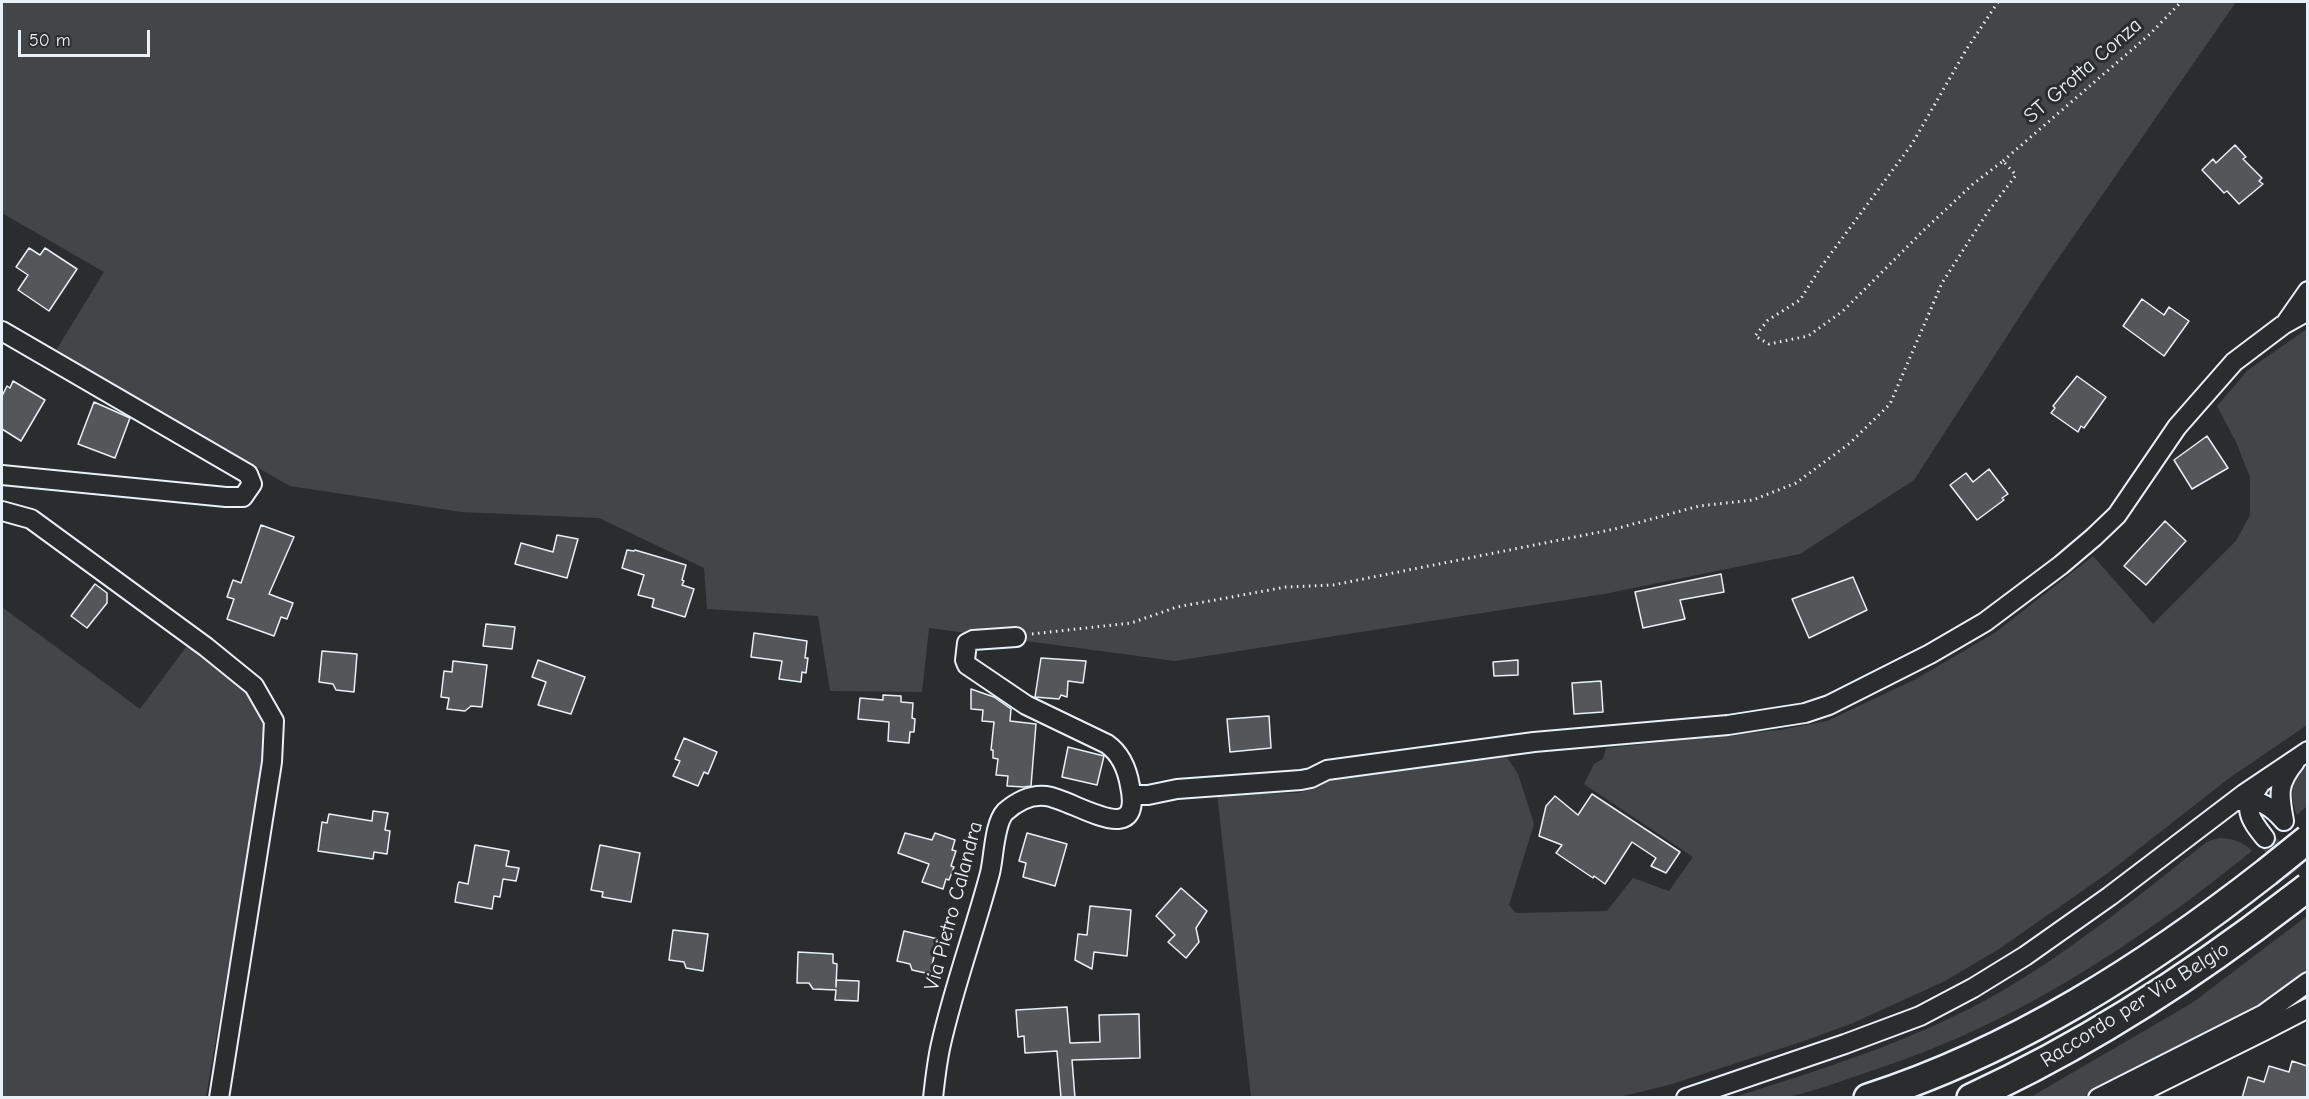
<!DOCTYPE html>
<html>
<head>
<meta charset="utf-8">
<style>
  body { margin:0 }
  #map { position:relative; width:2309px; height:1099px; overflow:hidden; background:#2a2d2e; font-family:"Comic Neue",sans-serif }
  canvas { display:block }
  .frame { position:absolute; inset:0; border:3px solid #e8f1f8; pointer-events:none }
  .scale { position:absolute; left:18px; top:30px; width:132px; height:27px; box-sizing:border-box; border:3px solid #e8f1f8; border-top:0; padding-left:8px; font-size:18px; line-height:21px; white-space:nowrap; color:#e8f1f8; -webkit-text-stroke:4px #2a2d2e; paint-order:stroke }
</style>
</head>
<body>
<div id="map">
<canvas width="2309" height="1099"></canvas>
<div class="frame"></div>
<div class="scale">50 m</div>
</div>
<script>
const c = document.querySelector('canvas').getContext('2d');
c.lineJoin = 'round';
function paint(path, color) {
  c.fillStyle = color;
  c.fill(path, 'evenodd');
}
function stroke(path, color, width, dash) {
  c.strokeStyle = color;
  c.lineWidth = width;
  c.lineCap = dash ? 'butt' : 'round';
  c.setLineDash(dash || []);
  c.stroke(path);
}
function drawText(font, color, halo, rows, align = 'center') {
  c.font = font + ' "Comic Neue",sans-serif';
  c.lineWidth = 6;
  c.setLineDash([]);
  c.textBaseline = 'middle';
  c.strokeStyle = halo;
  c.fillStyle = color;
  for (const [text, x, y, turn = 0] of rows) {
    c.save();
    c.translate(x, y);
    c.rotate((+turn || 0) * Math.PI / 180);
    c.textAlign = isNaN(turn) ? turn : align;
    if (halo) c.strokeText(text, 0, 0);
    c.fillText(text, 0, 0);
    c.restore();
  }
}
paint(new Path2D(`
  M2,2h2234l-192,277 -130,201 -114,74 -196,40 -429,67 -246,-33 -7,64 -92,-1 -12,-75 -111,-7 -3,-41 -105,-50 -138,-6 -171,-26 -235,-134 49,-80 -102,-59z
  M2307,329v396l-79,54 -120,94 -109,76 -54,32 -92,42 -46,17 -138,45 -50,12h-368l-34,-303 81,-1 21,-6 17,-10 171,-20 11,17 16,50 -25,81 7,8 91,-2 26,-33 36,13 24,-34 -109,-73 10,-20 9,-5 3,-11 173,-18 48,-9 89,-42 80,-47 97,-76 60,68 83,-83 14,-26v-38l-14,-35 -19,-36 31,-36z
  M2,607l138,102 49,-66 58,48 17,32 1,33 -59,341h-204z
  M2307,765v41l-10,9c-8,-18 -6,-38 10,-50z
  M2220,838c14,1 22,3 32,13 -116,93 -233,171 -375,218 -28,9 -68,25 -96,29 -15,1 -31,0 -46,-1 91,-29 184,-58 267,-106 73,-43 140,-98 206,-150z
  M2307,916v58l-45,34 -179,89 -54,1 163,-95z`), '#424648');
const building = new Path2D(`
  M2235,145l11,12 -3,2 19,19 -3,3 4,3 -24,20 -12,-13 -3,2 -22,-23 11,-11 3,4z
  M29,248l11,7 5,-7 32,21 -28,42 -31,-21 10,-15 -12,-8z
  M2142,299l22,16 5,-8 20,14 -25,35 -41,-30z
  M2077,376l29,21 -22,31 -3,-2 -3,6 -27,-19 4,-5 -2,-2z
  M13,381l32,19 -24,41 -19,-12v-33l5,-10 3,2z
  M94,402l36,16 -15,40 -37,-14z
  M2207,436l21,32 -36,21 -18,-29z
  M1989,469l19,25 -6,4 2,2 -27,20 -27,-35 16,-12 7,9z
  M2165,521l21,20 -40,44 -22,-19z
  M261,525l33,12 -25,57 24,9 -6,16 -6,-2 -7,19 -47,-17 7,-20 -7,-2 6,-17 8,3z
  M557,535l21,4 -11,39 -52,-14 6,-21 32,9z
  M627,550l7,1 1,-1 51,15 -4,15 2,1 -2,4 12,4 -9,28 -33,-10 2,-8 -16,-4 6,-20 -22,-7z
  M1721,574l3,18 -44,8 5,19 -42,9 -8,-36z
  M1853,577l14,33 -58,28 -17,-39z
  M95,584l12,9v10l-20,25 -16,-12z
  M486,624l29,3 -3,22 -29,-3z
  M754,633l53,8 -2,17h3l-2,15 -4,-1 -1,10 -22,-3 3,-18 -31,-4z
  M322,651l35,3 -3,38 -18,-2 -3,-6 -14,-2z
  M1041,658l45,3 -3,22 -15,-2 -1,16 -6,-2 -2,4 -24,-2z
  M538,660l47,17 -14,37 -33,-9 8,-23 -14,-5z
  M1518,660v15l-24,1 -1,-14z
  M453,661l34,4 -5,42 -11,-1 -6,5 -18,-2 2,-11 -8,-1 3,-26 8,1z
  M1601,681l2,31 -29,2 -2,-31z
  M971,689l23,8 17,12 -1,12 26,3 -5,62 -7,1 -17,-1 1,-10 -12,-1 2,-16 -5,-1v-8h-2l3,-28 -12,-1 1,-11 -12,-1z
  M883,695l18,1v6l12,1 -1,15 3,1 -1,13h-4l-1,11 -21,-2 1,-19 -31,-3 2,-21 23,2z
  M1269,716l2,32 -41,4 -3,-33z
  M684,738l33,14 -9,22 -4,-2 -6,14 -25,-10 7,-15 -5,-2z
  M1068,747l36,9 -7,29 -35,-8z
  M1592,794l88,58 -14,21 -15,-7 5,-8 -24,-16 -27,42 -11,-8 -1,2 -37,-25 6,-8 -23,-9 7,-30 9,-10 23,19z
  M373,811l15,2 -3,17 5,1 -3,23 -13,-2 -1,7 -55,-8 4,-29 5,1 2,-9 43,7z
  M905,833l27,7 3,-7 20,7 -3,10 4,1 -5,15 3,1 -5,13 -3,-1 -3,10 -21,-7 7,-18 -31,-11z
  M1027,833l40,11 -12,42 -32,-9 3,-14 -7,-2z
  M475,845l34,6 -3,15 13,2 -3,13 -13,-2 -3,18 -6,-1 -2,13 -37,-7 3,-18 1,-2 9,2z
  M600,845l40,8 -9,49 -29,-5 1,-5 -12,-2z
  M1181,888l26,23 -11,17 3,14 -13,16 -18,-16 7,-7 -19,-19z
  M1090,906l41,4 -4,46 -33,-4 -2,17 -17,-9 3,-26 9,1z
  M673,930l35,4 -5,37 -17,-3 -2,-6 -15,-2z
  M904,931l34,8 -8,35 -18,-4 -2,-6 -13,-3z
  M798,952l35,2v9l4,1 -1,23v-7l23,1 -1,20 -23,-1 1,-10 -23,-1 -4,-6h-12z
  M1067,1007l3,36 30,-1 -1,-27 40,-1 1,44 -68,2 3,38h-14l-4,-47 -32,2 -1,-17 -6,1 -2,-27z
  M2292,1061l15,5v32h-65l6,-21 16,5 5,-16 20,6z`);
paint(building, '#535759');
stroke(building, '#e8f1f8', 1.5);
stroke(new Path2D(`
  M2265,838l43,51`), '#464a4c', 18, [18, 9]);
const minor = new Path2D(`
  M2287,321l21,-30
  M2,331l246,143 4,10 -9,13h-17l-224,-22
  M2,511l29,8 175,128 48,39 20,35 -2,41 -53,336
  M2259,786c-17,22 -10,32 6,52
  M1132,795h16l29,-6 124,-9 10,-2 16,-8 207,-28 194,-17 77,-12 24,-8 101,-51 55,-32 76,-57 33,-28 23,-22 60,-88 57,-65 49,-37 25,-14
  M2239,801c19,-4 33,6 45,20
  M2284,821c-5,-27 -7,-37 11,-59
  M933,1098c2,-18 4,-37 8,-54 13,-58 34,-114 49,-171 4,-16 4,-49 15,-61 11,-10 26,-18 41,-16 27,3 98,56 84,-10 -3,-18 -9,-32 -23,-42l-81,-39 -59,-40 -2,-5 2,-17 6,-3 43,-3
  M1686,1098l159,-54 75,-28 53,-28 52,-32 85,-60 134,-102 64,-43
  M2098,1098l166,-84 44,-32
  M2129,1098l135,-67 44,-23`);
const highway = new Path2D(`
  M1868,1098c146,-47 279,-132 399,-226
  M1971,1098c115,-53 220,-121 320,-198`);
stroke(minor, '#e8f1f8', 22);
stroke(highway, '#e8f1f8', 32);
stroke(new Path2D(`
  M2003,161l147,-127 31,-32
  M1032,634l99,-11 46,-16 109,-20 47,-2 282,-56 84,-23 54,-6 43,-17 54,-40 40,-39 52,-121 45,-70 29,-38 -13,-14 -30,23 -50,47 -80,80 -35,25 -39,8 -14,-8 13,-16 32,-20 21,-33 91,-123 54,-94 32,-48`), '#e8f1f8', 3, [1.5, 4.5]);
stroke(minor, '#2a2d2e', 18);
stroke(highway, '#2a2d2e', 27);
const highwayBridge = new Path2D(`
  M2267,872l41,-33
  M2291,900l17,-13`);
stroke(highwayBridge, '#e8f1f8', 32, []);
stroke(highwayBridge, '#2a2d2e', 27);
drawText('21px', '#e8f1f8', '#2a2d2e', [
  ["ST Grotta Conza",2083,71,-41],
  ["Via Pietro Calandra",954,906,-75],
  ["Raccordo per Via Belgio",2135,1005,-32]
]);
</script>
</body>
</html>
